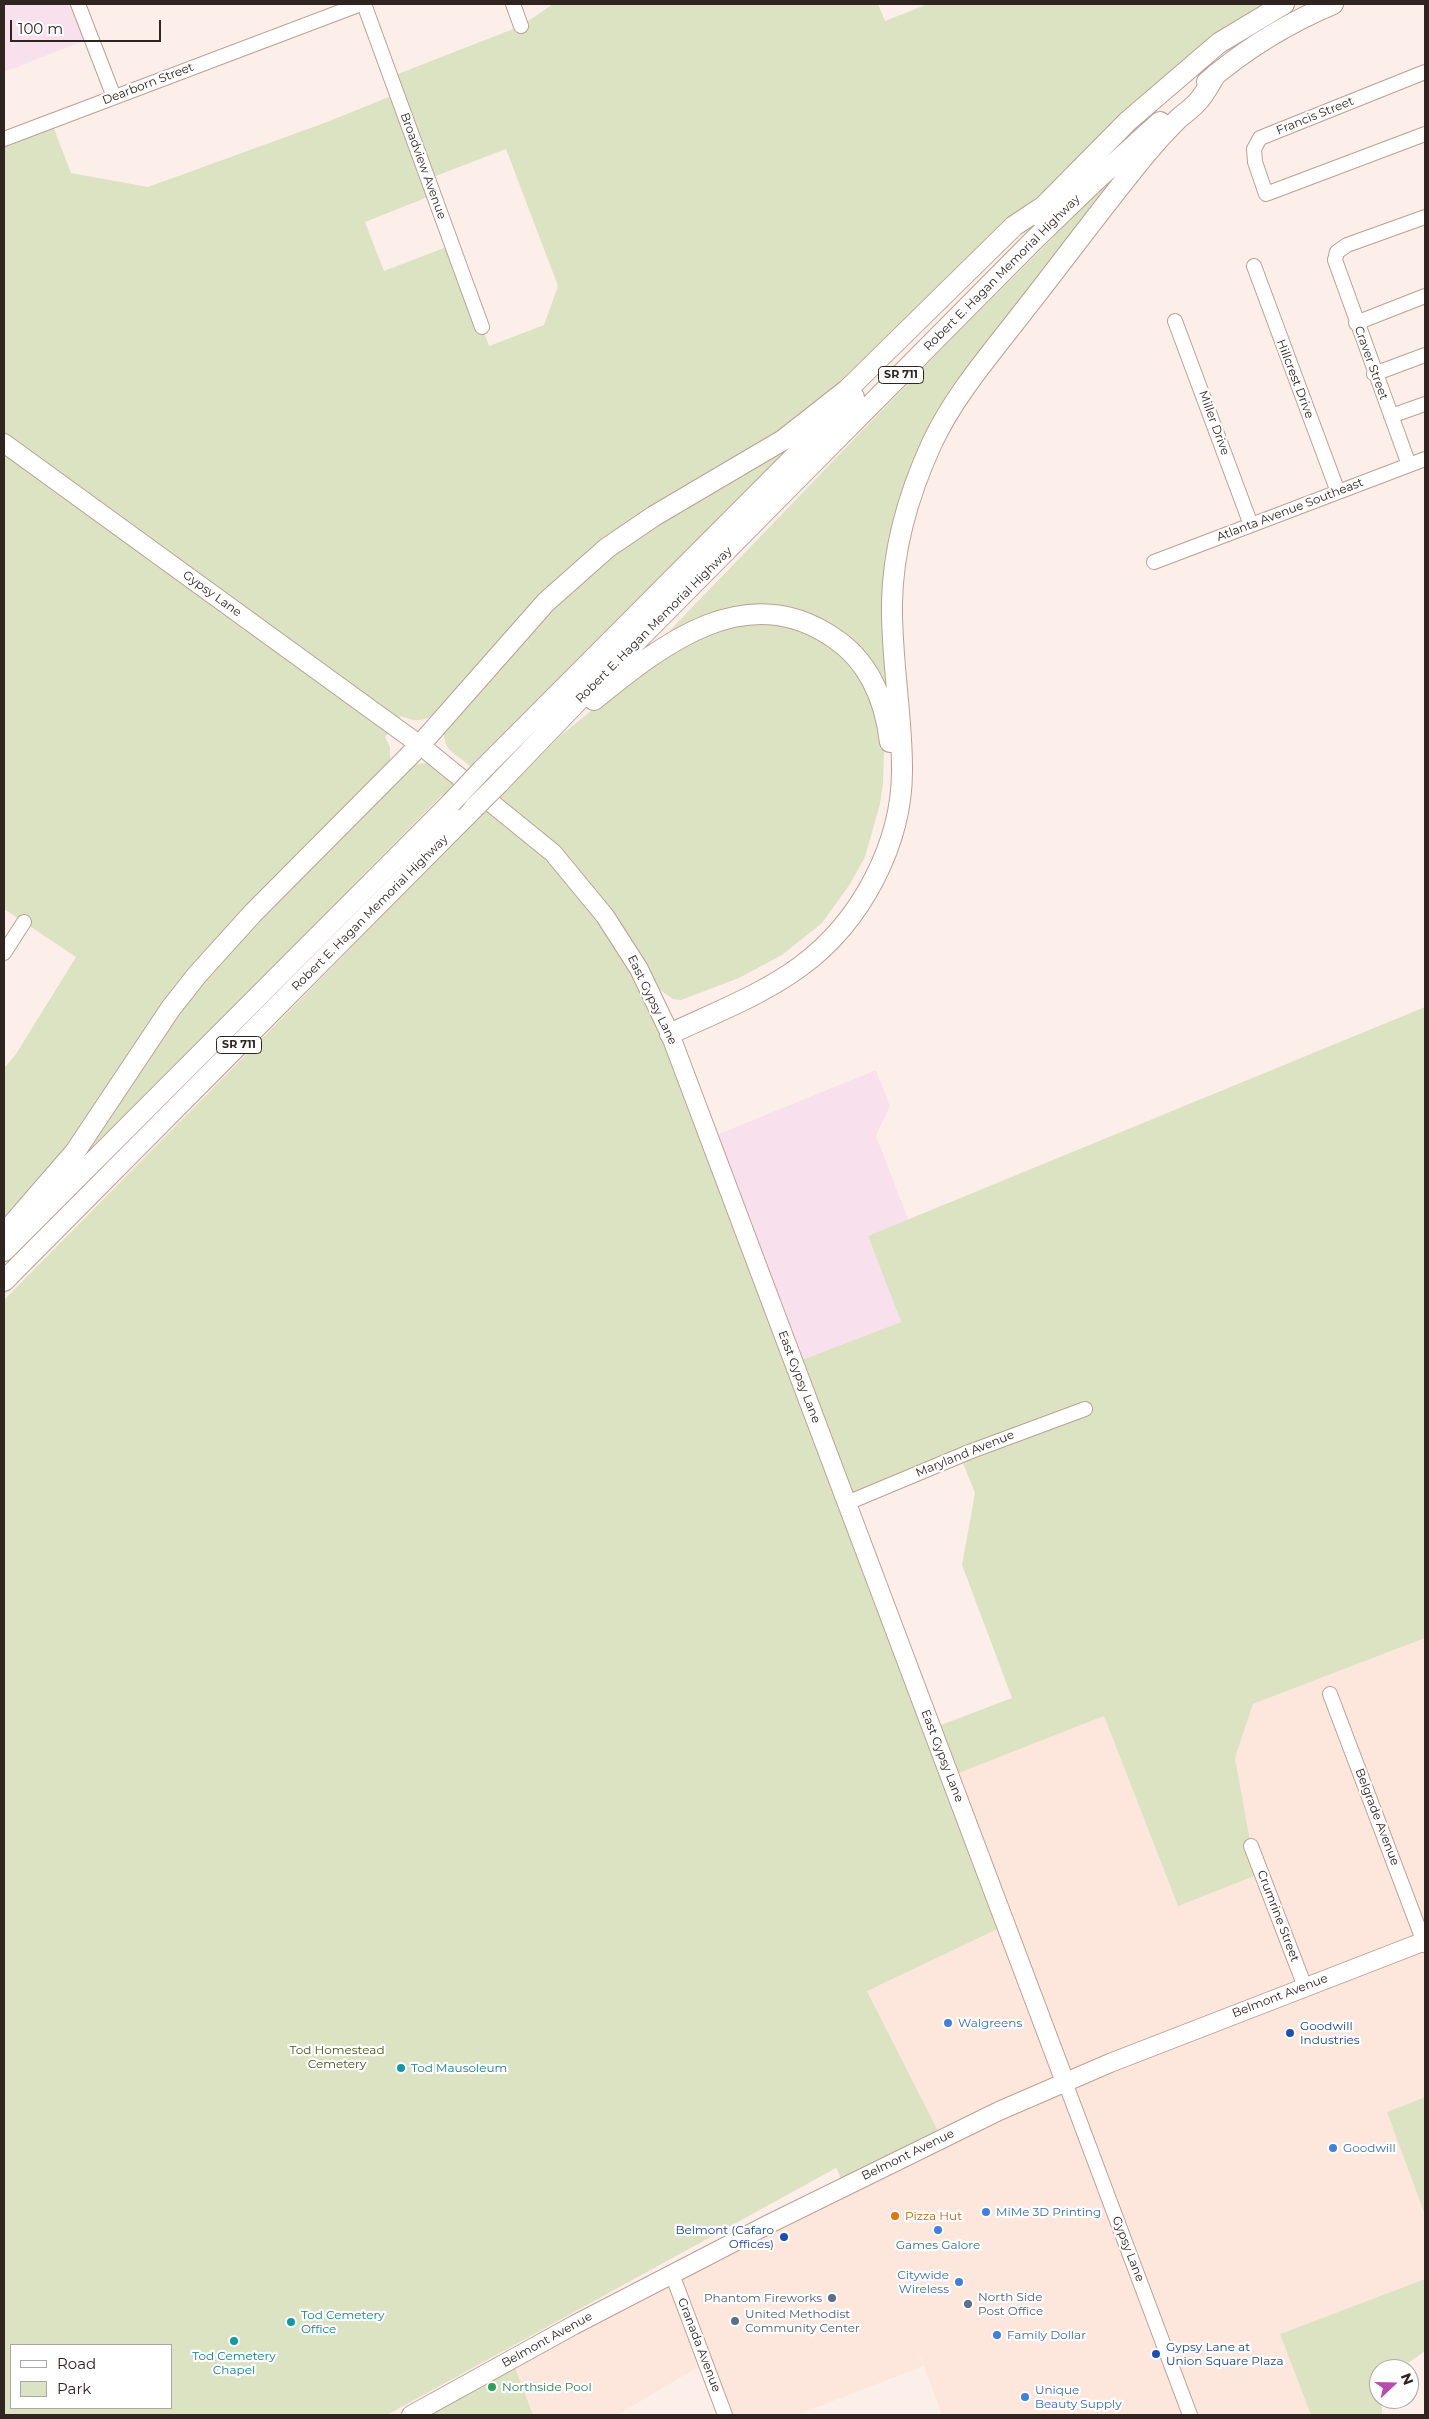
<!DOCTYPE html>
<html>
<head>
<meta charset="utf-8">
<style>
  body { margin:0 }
  #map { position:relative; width:1429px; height:2419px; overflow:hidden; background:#fcefea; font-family:Montserrat,sans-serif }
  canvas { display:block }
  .frame { position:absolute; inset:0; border:5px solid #2f241f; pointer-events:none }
  .legend { position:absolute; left:10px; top:2344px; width:162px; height:65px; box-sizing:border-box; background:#fff; border:1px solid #aca7a5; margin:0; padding:6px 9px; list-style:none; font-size:15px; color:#2f241f }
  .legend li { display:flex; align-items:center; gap:10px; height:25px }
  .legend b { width:25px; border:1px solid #aca7a5 }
  .north { position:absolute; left:1369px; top:2359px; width:50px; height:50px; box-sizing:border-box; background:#fff; border:1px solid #aca7a5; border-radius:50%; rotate:69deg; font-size:14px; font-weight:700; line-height:20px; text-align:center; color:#2f241f }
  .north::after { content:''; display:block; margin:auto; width:18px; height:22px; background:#b64cad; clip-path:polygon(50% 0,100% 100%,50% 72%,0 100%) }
  .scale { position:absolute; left:10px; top:20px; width:151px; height:22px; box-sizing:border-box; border:2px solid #2f241f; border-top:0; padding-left:6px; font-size:15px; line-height:18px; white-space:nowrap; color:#2f241f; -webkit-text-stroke:4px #fff; paint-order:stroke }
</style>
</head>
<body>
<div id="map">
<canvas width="1429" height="2419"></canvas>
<div class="frame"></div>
<ul class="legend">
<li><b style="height:6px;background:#fff"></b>Road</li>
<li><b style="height:14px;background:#dce3c3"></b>Park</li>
</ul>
<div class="north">N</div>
<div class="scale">100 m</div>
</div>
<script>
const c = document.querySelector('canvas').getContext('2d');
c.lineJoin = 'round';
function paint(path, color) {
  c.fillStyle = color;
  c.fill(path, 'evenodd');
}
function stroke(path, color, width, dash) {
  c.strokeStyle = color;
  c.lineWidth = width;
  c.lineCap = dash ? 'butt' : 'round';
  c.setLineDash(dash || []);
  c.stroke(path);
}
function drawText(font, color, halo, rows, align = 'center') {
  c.font = font + ' Montserrat,sans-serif';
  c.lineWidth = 4.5;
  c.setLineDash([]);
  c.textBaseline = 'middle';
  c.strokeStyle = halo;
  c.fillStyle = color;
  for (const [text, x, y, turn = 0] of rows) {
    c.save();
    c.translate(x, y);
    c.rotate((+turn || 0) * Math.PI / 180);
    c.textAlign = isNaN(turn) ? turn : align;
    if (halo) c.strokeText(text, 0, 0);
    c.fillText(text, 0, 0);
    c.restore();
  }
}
paint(new Path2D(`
  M1425,1638v459l-38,15 38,103v64l-145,55 31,81h-369l-30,-81 11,32 -126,49h-72l-20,-52 -88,52h-84l-21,-56 429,-220 -74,-149 139,-65 -56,-149 154,-60 74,190 73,-60 -16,-88 18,-54z`), '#fde6dc');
paint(new Path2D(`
  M4,4h74l13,34 -87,34z
  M876,1070l14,36 -14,30 33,85 -41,15 33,86 -107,41 -85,-225z`), '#f8e1ec');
paint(new Path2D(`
  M553,4h325l7,17 43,-17h336l-71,47 -153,144 -28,20 -153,152 -85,69 -246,173 -10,9 -82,95c-12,9 -22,9 -35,3l-16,21 5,10v16l-141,146 -202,268 -43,45v-154l12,-14 60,-97 -72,-48v-770l47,-18 20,52 77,14 179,-65 69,-28 -6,-17 131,-51zM506,149l52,137 -14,39 -55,21 -37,-101 -68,26 -19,-49 68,-27 -5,-16z
  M1128,162l-159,213 -61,116 -14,214 -12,-17 -98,-78 -128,35 250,-260z
  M789,447l-315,315 8,8 -31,33 -9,-8 -367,372 124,-188 215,-215 13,-1 26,21 17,-18c-14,-13 -27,-14 -26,-35l80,-95 6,14 -5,-14 27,-29 82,-70z
  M745,621l64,9 44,32 28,62 3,26 -1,33 -3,21 -15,53 -15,27 -28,39 -40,32 -43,23 -58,22 -8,-1 -13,-9 -11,-13 145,386 107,-41 -33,-86 557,-229v631l-172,66 -18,54 16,88 11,27 -84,33 -74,-190 -153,60 55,149 -139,66 75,148 -97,48 -9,-19 -449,247h-383v-1115l556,-564 82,-66 42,-29zM960,1456l15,37 -13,72 50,133 -79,30 -79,-228zM11,2345h160v63h-160z
  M1425,2097v118l-38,-103z
  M1425,2279v72l-17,12 -5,6h-24v30h3v16h-71l-31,-81z
  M512,2359l21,56h-122z`), '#dce3c3');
const minor = new Path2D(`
  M78,4l36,93
  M364,4l118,323
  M513,4l8,22
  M1425,72l-165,66 -6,11 1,13 11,32 159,-60
  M4,139l357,-135
  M1254,266l84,226
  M1175,321l76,204
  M1356,323l69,-27
  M1374,374l51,-19
  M1391,416l34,-12
  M1409,465l-74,-205 2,-8 10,-7 78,-28
  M1154,562l271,-103
  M4,953l20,-31
  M847,1503l122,-51 116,-43
  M1330,1694l95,251
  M1251,1846l54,141
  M1065,2082l125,333
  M672,2274l53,141`);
const major = new Path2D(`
  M4,443l416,302 133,108 52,63 34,53 31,65 395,1048
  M411,2415l163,-90 195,-101 230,-113 111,-48 315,-122`);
const highway = new Path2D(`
  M1207,82c37,-32 81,-59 126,-78
  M1035,215l93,-94 91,-78 65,-39
  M594,700c70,-57 152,-122 240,-62 36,24 51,63 56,104
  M482,770l372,-373
  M499,783l100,-104 434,-438 62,-60 65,-59
  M670,1034c44,-21 92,-39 131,-68 60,-44 102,-123 101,-198 0,-55 -11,-110 -10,-165 1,-55 17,-110 40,-160 23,-49 61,-92 94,-135 40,-51 79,-104 120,-154 10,-12 21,-24 32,-35 7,-6 16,-12 22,-20 6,-7 11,-17 16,-25
  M4,1234l71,-82 96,-144 26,-33 56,-62 167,-168 126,-143 61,-54 47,-32 129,-76 65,-51 166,-163 30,-20
  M4,1251l447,-448
  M4,1281l470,-473`);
stroke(minor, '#bca093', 16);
stroke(major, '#bca093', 20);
stroke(highway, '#bca093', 22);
stroke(minor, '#fff', 14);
stroke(major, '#fff', 18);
stroke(highway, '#fff', 20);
const highwayBridge = new Path2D(`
  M451,803l31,-33
  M474,808l25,-25`);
stroke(highwayBridge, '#bca093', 22, []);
stroke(highwayBridge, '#fff', 20);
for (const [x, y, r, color] of [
  [948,2023,5,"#3f7fe0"],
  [1290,2033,5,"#1a4fb4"],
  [401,2068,5,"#0f9aa8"],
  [1333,2148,5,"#3f7fe0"],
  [986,2212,5,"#3f7fe0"],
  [895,2216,5,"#e8710a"],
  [938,2230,5,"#3f7fe0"],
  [784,2237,5,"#1a4fb4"],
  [959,2282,5,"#3f7fe0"],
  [832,2298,5,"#5c6f8a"],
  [968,2304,5,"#5c6f8a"],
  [735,2321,5,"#5c6f8a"],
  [291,2322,5,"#0f9aa8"],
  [997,2335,5,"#3f7fe0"],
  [234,2341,5,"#0f9aa8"],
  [1156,2354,5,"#1a4fb4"],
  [492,2387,5,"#2e9e5b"],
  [1025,2397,5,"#3f7fe0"]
]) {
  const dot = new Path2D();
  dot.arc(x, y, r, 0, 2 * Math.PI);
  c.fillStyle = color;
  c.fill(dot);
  stroke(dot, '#fff', 2);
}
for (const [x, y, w] of [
  [901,375,45],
  [239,1045,45]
]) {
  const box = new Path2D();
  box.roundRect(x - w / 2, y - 8.5, w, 17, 4);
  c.fillStyle = '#fff';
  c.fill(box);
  stroke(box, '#2f241f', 1);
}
drawText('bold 11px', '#2f241f', null, [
  ["SR 711",901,375],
  ["SR 711",239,1045]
]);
drawText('12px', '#2f241f', '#fff', [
  ["Dearborn Street",148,84,-21],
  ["Francis Street",1315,116,-22],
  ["Broadview Avenue",423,166,70],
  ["Robert E. Hagan Memorial Highway",1002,273,-45],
  ["Craver Street",1371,363,70],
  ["Hillcrest Drive",1295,379,69],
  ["Miller Drive",1214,423,70],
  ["Atlanta Avenue Southeast",1290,510,-21],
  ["Gypsy Lane",212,594,36],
  ["Robert E. Hagan Memorial Highway",654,625,-45],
  ["Robert E. Hagan Memorial Highway",370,913,-45],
  ["East Gypsy Lane",652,1000,64],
  ["East Gypsy Lane",799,1377,69],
  ["Maryland Avenue",965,1454,-22],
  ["East Gypsy Lane",942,1756,69],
  ["Belgrade Avenue",1377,1817,69],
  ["Crumrine Street",1278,1916,69],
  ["Belmont Avenue",1280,1996,-21],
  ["Belmont Avenue",908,2155,-26],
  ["Gypsy Lane",1128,2249,69],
  ["Belmont Avenue",547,2340,-29],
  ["Granada Avenue",699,2345,69]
]);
drawText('12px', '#366cbe', '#fff', [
  ["Walgreens",958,2023],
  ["Goodwill",1343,2148],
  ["MiMe 3D Printing",996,2212],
  ["Games Galore",938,2245,"center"],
  ["Citywide",949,2275,"right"],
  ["Wireless",949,2289,"right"],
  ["Family Dollar",1007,2335],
  ["Unique",1035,2390],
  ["Beauty Supply",1035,2404]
], 'left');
drawText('12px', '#164399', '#fff', [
  ["Goodwill",1300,2026],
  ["Industries",1300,2040],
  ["Belmont (Cafaro",774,2230,"right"],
  ["Offices)",774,2244,"right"],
  ["Gypsy Lane at",1166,2347],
  ["Union Square Plaza",1166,2361]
], 'left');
drawText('12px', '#49511b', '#fff', [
  ["Tod Homestead",337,2050],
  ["Cemetery",337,2064]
]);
drawText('12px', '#0d838f', '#fff', [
  ["Tod Mausoleum",411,2068],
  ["Tod Cemetery",301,2315],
  ["Office",301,2329],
  ["Tod Cemetery",234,2356,"center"],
  ["Chapel",234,2370,"center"]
], 'left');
drawText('12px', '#c56008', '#fff', [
  ["Pizza Hut",905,2216]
], 'left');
drawText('12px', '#4e5e75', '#fff', [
  ["North Side",978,2297],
  ["Post Office",978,2311],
  ["Phantom Fireworks",822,2298,"right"],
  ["United Methodist",745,2314],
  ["Community Center",745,2328]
], 'left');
drawText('12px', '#27864d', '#fff', [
  ["Northside Pool",502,2387]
], 'left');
</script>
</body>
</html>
